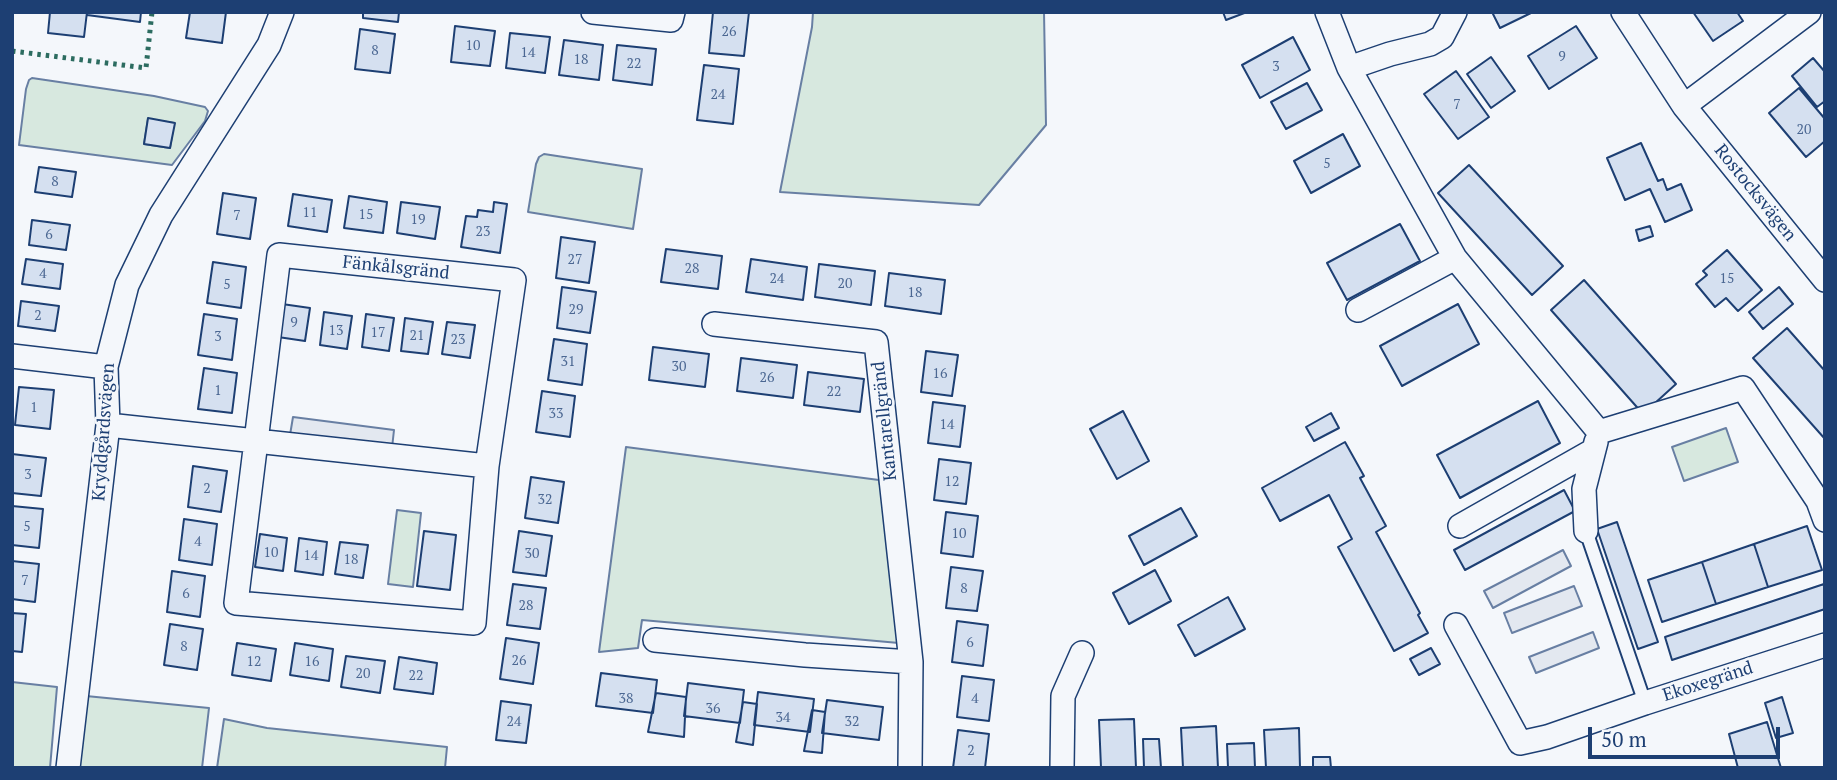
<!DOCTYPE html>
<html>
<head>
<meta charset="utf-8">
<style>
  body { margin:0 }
  #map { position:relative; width:1837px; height:780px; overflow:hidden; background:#f4f7fb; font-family:"PT Serif",serif }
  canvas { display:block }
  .frame { position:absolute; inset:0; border:14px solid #1d3f73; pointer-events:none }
  .scale { position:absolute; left:1588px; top:727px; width:192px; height:32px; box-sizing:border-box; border:4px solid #1d3f73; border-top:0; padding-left:9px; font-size:21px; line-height:24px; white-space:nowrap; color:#1d3f73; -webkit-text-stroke:5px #f4f7fb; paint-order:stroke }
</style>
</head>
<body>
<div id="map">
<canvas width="1837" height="780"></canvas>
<div class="frame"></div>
<div class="scale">50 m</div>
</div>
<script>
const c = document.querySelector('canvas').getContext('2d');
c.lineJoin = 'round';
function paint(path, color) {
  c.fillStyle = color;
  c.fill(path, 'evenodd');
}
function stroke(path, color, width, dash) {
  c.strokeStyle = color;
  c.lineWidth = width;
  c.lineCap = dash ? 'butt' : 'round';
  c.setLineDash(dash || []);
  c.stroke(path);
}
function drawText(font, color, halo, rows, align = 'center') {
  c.font = font + ' "PT Serif",serif';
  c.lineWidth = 5;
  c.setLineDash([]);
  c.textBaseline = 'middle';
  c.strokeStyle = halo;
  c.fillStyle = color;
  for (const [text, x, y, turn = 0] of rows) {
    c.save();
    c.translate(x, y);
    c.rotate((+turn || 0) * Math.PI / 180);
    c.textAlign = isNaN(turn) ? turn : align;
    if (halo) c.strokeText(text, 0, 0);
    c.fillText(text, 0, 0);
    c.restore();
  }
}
const green = new Path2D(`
  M813,12h231l2,113 -67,80 -199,-13 32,-165z
  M32,78l122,18 51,11 3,4 -3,10 -33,44 -153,-20 7,-56 3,-9zM148,119l26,4 -4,25 -26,-4z
  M544,154l98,15 -9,60 -105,-17 8,-48 3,-7z
  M1726,428l12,34 -54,19 -12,-34z
  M626,447l253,33 31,164 -268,-24 -4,28 -39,4z
  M397,510l24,3 -8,74 -25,-3z
  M12,682l45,5 -7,81h-38z
  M86,696l123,12 -7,60h-123z
  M224,719l43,9 180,19 -2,21h-228z`);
paint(green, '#d7e8df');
stroke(green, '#687fa3', 2);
const parking = new Path2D(`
  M293,417l101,13 -2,18 -102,-13z
  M1563,550l8,16 -78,42 -9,-17z
  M1574,586l8,20 -70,27 -8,-20z
  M1593,632l6,16 -63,25 -7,-16z`);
paint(parking, '#e3e8f0');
stroke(parking, '#687fa3', 2);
const building = new Path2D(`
  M50,12h37l-3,25 -36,-4z
  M87,12h54l-1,10 -53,-7z
  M190,12h36l-4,31 -36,-5z
  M363,12h36l-1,10 -35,-4z
  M713,12h36l-5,44 -35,-3z
  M1223,12h24l-21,8z
  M1496,12h37l-33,16 -7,-14z
  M1693,12h44l6,9 -30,20z
  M455,26l40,5 -5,35 -39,-4z
  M1576,26l21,32 -48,31 -21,-33z
  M360,29l35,5 -5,39 -35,-4z
  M510,33l40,4 -5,36 -39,-5z
  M1293,37l17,33 -50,28 -18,-33z
  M564,40l39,5 -4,35 -40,-5z
  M617,45l39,4 -4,36 -39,-5z
  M1491,57l24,34 -24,17 -24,-34z
  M1813,58l12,14v29l-8,6 -25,-31z
  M704,65l35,4 -6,55 -36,-4z
  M1456,71l33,46 -31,22 -34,-45z
  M1307,83l15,27 -36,19 -15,-27z
  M1799,88l26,31v22l-19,16 -37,-44z
  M148,118l27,5 -5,25 -26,-4z
  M1343,134l17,32 -49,27 -17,-32z
  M1641,143l17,38 5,-2 4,11 14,-6 11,26 -27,12 -15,-33 -25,11 -18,-42z
  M1469,165l94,101 -31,29 -94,-102z
  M39,167l37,5 -4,25 -37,-5z
  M223,193l33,5 -6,41 -33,-5z
  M293,194l39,6 -5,32 -39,-6z
  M349,196l38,6 -4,31 -39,-5z
  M401,202l39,5 -5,32 -38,-6z
  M494,202l13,2 -7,49 -39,-6 5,-31 11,1 1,-7 15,2z
  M32,220l38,5 -4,25 -37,-5z
  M1400,224l20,37 -73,39 -20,-37z
  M1650,226l3,10 -14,5 -3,-11z
  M561,237l34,5 -6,41 -33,-5z
  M666,249l56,7 -4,33 -57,-7z
  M1727,250l35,40 -24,21 -12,-13 -11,9 -19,-23 11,-9 -4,-4z
  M26,259l37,5 -3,25 -38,-5z
  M751,259l56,8 -4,33 -57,-8z
  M213,262l33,5 -5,41 -34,-5z
  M819,264l56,7 -4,34 -56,-8z
  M889,273l56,7 -4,34 -56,-8z
  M1584,280l92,104 -33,30 -92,-104z
  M562,287l34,5 -6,41 -33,-5z
  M1779,287l14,17 -30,25 -14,-17z
  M21,301l38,5 -4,25 -37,-5z
  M282,304l28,4 -5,33 -27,-4z
  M1458,304l21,40 -77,42 -22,-40z
  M324,312l28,4 -5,33 -27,-4z
  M204,314l33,5 -5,41 -34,-5z
  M366,314l28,4 -5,33 -27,-4z
  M405,318l28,4 -5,32 -27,-3z
  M447,322l28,3 -5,33 -28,-4z
  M1787,328l38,43v68l-72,-81z
  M554,339l33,5 -5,41 -34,-5z
  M653,347l56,7 -4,33 -56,-7z
  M926,351l32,4 -6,41 -31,-4z
  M741,358l56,7 -4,33 -56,-7z
  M204,368l33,5 -5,40 -34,-4z
  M808,372l56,7 -4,33 -56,-7z
  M19,387l35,3 -4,39 -35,-4z
  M542,391l33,5 -5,41 -34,-5z
  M1538,401l22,42 -100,55 -23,-43z
  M933,402l32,4 -5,41 -32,-4z
  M1123,411l26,50 -32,18 -27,-50z
  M1331,413l8,15 -25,13 -8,-14z
  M1345,442l19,34 -4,2 26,48 -10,6 44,81 -2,2 10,18 -34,18 -56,-104 14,-8 -23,-44 -49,26 -18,-33z
  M12,454l34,4 -5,38 -29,-3z
  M939,459l32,4 -5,41 -32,-4z
  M193,466l34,5 -6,41 -33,-5z
  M531,477l33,5 -6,41 -33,-5z
  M1564,490l11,21 -110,59 -11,-20z
  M12,506l31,3 -4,39 -27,-3z
  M1181,508l16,28 -53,29 -15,-29z
  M946,512l32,4 -5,41 -32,-4z
  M184,519l33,5 -5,41 -33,-5z
  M1617,522l41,120 -20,7 -41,-120z
  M1807,526l15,44 -54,17 -14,-43z
  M424,531l32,4 -6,55 -33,-4z
  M519,531l33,5 -6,40 -33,-4z
  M260,534l27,4 -4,33 -28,-4z
  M299,538l28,4 -4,33 -28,-4z
  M340,542l28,3 -5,33 -28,-4z
  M1754,544l14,43 -52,17 -14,-42z
  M12,561l27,3 -4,38 -23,-3z
  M1702,562l14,42 -54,18 -14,-42z
  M951,567l32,4 -6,40 -31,-3z
  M1155,570l16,31 -42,23 -16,-31z
  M172,571l33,5 -5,41 -33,-5z
  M513,584l33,4 -6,41 -33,-4z
  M1824,584l1,25 -153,51 -7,-23z
  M1228,597l17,32 -50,27 -17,-31z
  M12,613l14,1 -4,38 -10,-1z
  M957,621l31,4 -5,41 -31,-4z
  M170,624l33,5 -6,41 -33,-5z
  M506,638l33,5 -6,41 -33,-5z
  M237,643l39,6 -5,32 -39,-6z
  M295,643l38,6 -4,32 -39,-6z
  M1431,648l9,16 -21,11 -9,-16z
  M346,656l39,5 -5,32 -39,-6z
  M399,657l38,6 -4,31 -39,-5z
  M601,673l56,7 -4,33 -57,-7z
  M962,676l32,4 -5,41 -32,-4z
  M688,683l56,7 -4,33 -56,-7z
  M758,692l56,7 -4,33 -56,-7z
  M656,693l30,4 -2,40 -36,-5z
  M1782,697l11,36 -17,5 -11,-35z
  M827,700l56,7 -4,33 -57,-7z
  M501,701l30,4 -5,38 -30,-3z
  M743,702l14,2 -4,41 -17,-3z
  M812,710l13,2 -3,41 -18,-2z
  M1134,719l2,49h-35l-2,-48z
  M1767,722l14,46h-43l-9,-34z
  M1216,726l2,42h-35l-2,-40z
  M1299,728l1,40h-34l-2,-38z
  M958,730l31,4 -4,34h-32z
  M1143,739h16l2,29h-17z
  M1254,743l1,25h-27l-1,-24z
  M1313,757h17l1,11h-18z`);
paint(building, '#d5e0f0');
stroke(building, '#1d3f73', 2);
const lane = new Path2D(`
  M1586,531l59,172`);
const street = new Path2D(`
  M593,12l78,8 2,-8
  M1327,12l22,56 41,-14 40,-10 12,-7 13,-25
  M1623,12l61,94 141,174
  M1349,68l106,190 144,174 144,-44 75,113 7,19
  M1684,106l125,-94
  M1358,310l97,-52
  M714,324l162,18 35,320 -1,106
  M12,356l94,11
  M108,425l379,41 27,-186 -235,-25 -43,348 238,20 13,-157
  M1460,526l134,-76
  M1586,531l-2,-42 12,-47
  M1456,625l64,118 27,-6 98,-34 180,-58
  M655,640l150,15 106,7
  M68,768l40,-343 -2,-58 21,-82 34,-70 108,-170 13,-33
  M1062,768l1,-72 19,-43`);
stroke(lane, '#1d3f73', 16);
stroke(street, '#1d3f73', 26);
stroke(lane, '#f4f7fb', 12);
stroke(street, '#f4f7fb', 23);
stroke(new Path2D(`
  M12,51l134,17 6,-56`), '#2c6c60', 5, [3.5, 5]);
drawText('14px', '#4b6792', null, [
  ["26",729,32],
  ["10",473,46],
  ["8",375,51],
  ["14",528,53],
  ["9",1562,57],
  ["18",581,60],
  ["22",634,64],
  ["3",1276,67],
  ["24",718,95],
  ["7",1457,105],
  ["20",1804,130],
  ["5",1327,164],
  ["8",55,182],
  ["11",310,213],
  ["15",366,215],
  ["7",237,216],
  ["19",418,220],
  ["23",483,232],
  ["6",49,235],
  ["27",575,260],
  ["28",692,269],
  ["4",43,274],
  ["24",777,279],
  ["15",1727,279],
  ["20",845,284],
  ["5",227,285],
  ["18",915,293],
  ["29",576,310],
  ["2",38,316],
  ["9",294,323],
  ["13",336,331],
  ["17",378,333],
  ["21",417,336],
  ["3",218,337],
  ["23",458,340],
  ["31",568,362],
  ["30",679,367],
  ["16",940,374],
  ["26",767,378],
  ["1",218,391],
  ["22",834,392],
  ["1",34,408],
  ["33",556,414],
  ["14",947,425],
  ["3",28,475],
  ["12",952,482],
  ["2",207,489],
  ["32",545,500],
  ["5",27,527],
  ["10",959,534],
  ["4",198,542],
  ["10",271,553],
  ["30",532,554],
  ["14",311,556],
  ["18",351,560],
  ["7",25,581],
  ["8",964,589],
  ["6",186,594],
  ["28",526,606],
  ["6",970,643],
  ["8",184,647],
  ["26",519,661],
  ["12",254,662],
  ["16",312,662],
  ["20",363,674],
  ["22",416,676],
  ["38",626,699],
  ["4",975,699],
  ["36",713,709],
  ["34",783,718],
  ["24",514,722],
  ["32",852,722],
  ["2",971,751]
]);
drawText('18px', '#1d3f73', '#f4f7fb', [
  ["Rostocksvägen",1755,193,51],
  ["Fänkålsgränd",396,268,6],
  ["Kantarellgränd",885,421,-96],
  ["Kryddgårdsvägen",104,432,-86],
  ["Ekoxegränd",1708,682,-18]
]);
</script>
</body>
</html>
